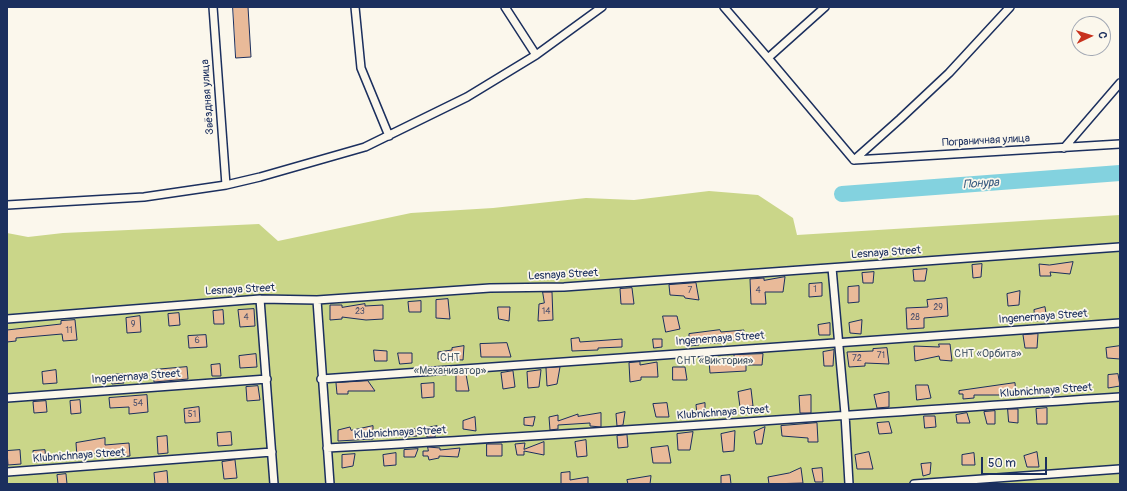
<!DOCTYPE html>
<html>
<head>
<meta charset="utf-8">
<style>
  body { margin:0 }
  #map { position:relative; width:1127px; height:491px; overflow:hidden; background:#fbf7ec; font-family:Pangolin,sans-serif }
  canvas { display:block }
  .frame { position:absolute; inset:0; border:8px solid #1b2f5e; pointer-events:none }
  .north { position:absolute; left:1071px; top:16px; width:40px; height:40px; box-sizing:border-box; background:#fbf7ec; border:1px solid #a1a7b3; border-radius:50%; rotate:86deg; font-size:11px; font-weight:700; line-height:16px; text-align:center; color:#1b2f5e }
  .north::after { content:''; display:block; margin:auto; width:14px; height:18px; background:#c8321e; clip-path:polygon(50% 0,100% 100%,50% 72%,0 100%) }
  .scale { position:absolute; left:981px; top:457px; width:66px; height:18px; box-sizing:border-box; border:2px solid #1b2f5e; border-top:0; padding-left:5px; font-size:12px; line-height:14px; white-space:nowrap; color:#1b2f5e; -webkit-text-stroke:3px #fbf7ec; paint-order:stroke }
</style>
</head>
<body>
<div id="map">
<canvas width="1127" height="491"></canvas>
<div class="frame"></div>
<div class="north">С</div>
<div class="scale">50 m</div>
</div>
<script>
const c = document.querySelector('canvas').getContext('2d');
c.lineJoin = 'round';
function paint(path, color) {
  c.fillStyle = color;
  c.fill(path, 'evenodd');
}
function stroke(path, color, width, dash) {
  c.strokeStyle = color;
  c.lineWidth = width;
  c.lineCap = dash ? 'butt' : 'round';
  c.setLineDash(dash || []);
  c.stroke(path);
}
function drawText(font, color, halo, rows, align = 'center') {
  c.font = font + ' Pangolin,sans-serif';
  c.lineWidth = 3.5;
  c.setLineDash([]);
  c.textBaseline = 'middle';
  c.strokeStyle = halo;
  c.fillStyle = color;
  for (const [text, x, y, turn = 0] of rows) {
    c.save();
    c.translate(x, y);
    c.rotate((+turn || 0) * Math.PI / 180);
    c.textAlign = isNaN(turn) ? turn : align;
    if (halo) c.strokeText(text, 0, 0);
    c.fillText(text, 0, 0);
    c.restore();
  }
}
paint(new Path2D(`
  M709,191l49,4 35,23 4,17 323,-20v269h-1113v-251l21,4 35,-4 196,-9 19,17 133,-28 82,-5 93,-10 48,2z`), '#cad689');
stroke(new Path2D(`
  M842,194l278,-21`), '#83d2df', 16);
const building = new Path2D(`
  M233,7h15l3,50 -15,1z
  M1073,262l-3,12 -20,-2 1,4h-11l-1,-12 10,1z
  M982,264l-1,13 -8,1 -1,-13z
  M927,269l-2,12h-11l-1,-11z
  M874,272l-1,11h-10l-1,-10z
  M785,277l-2,15h-18l1,12h-15l-1,-25 14,-1v2z
  M696,283l3,17 -14,-2 -1,-2 -14,-1 -1,-10z
  M822,283v13l-13,1v-13z
  M859,286v16l-11,1v-16z
  M632,288l2,16h-13l-1,-15z
  M1020,291l-1,14 -11,1 -1,-12z
  M543,292h9l1,28 -15,1 1,-17 5,-1z
  M947,298l1,18 -24,2v10l-17,1 -1,-21 22,-1 -1,-7z
  M448,299l2,20 -14,-1v-18z
  M421,301v11h-12l-1,-10z
  M365,304v2l18,-1v14l-17,1 -24,-3v2l-12,1v-15h12v2z
  M498,307h12l-1,14 -10,-2z
  M1045,307l2,13 -12,1 -1,-11z
  M254,309l1,17 -15,1 -2,-17z
  M223,310l1,14h-10l-1,-13z
  M179,313l1,12 -11,1 -1,-12z
  M140,316l1,16 -14,1 -1,-15z
  M663,316h14l3,13 -14,3z
  M75,320l2,20 -14,1 -1,-7 -46,4v3l-9,1v-12l54,-6v-3z
  M862,320l-1,14 -11,-1 -1,-10z
  M830,323v12h-11l-1,-10z
  M720,330l1,2 23,-2 -2,8 -21,5h-22v2l-10,1v-12z
  M1038,334l-1,14h-12l-2,-13z
  M206,335l1,12 -18,1 -1,-12z
  M579,338l1,4 42,-3v8l-24,1v2l-26,1 -1,-12z
  M653,339h9v8l-8,1z
  M507,343l4,14h-30l-1,-13z
  M939,344h11l2,17 -12,-1 -1,-4 -24,5 -1,-15 25,1z
  M464,346l-1,14 -25,-1v-7l14,-2v-2z
  M1120,346v13l-13,-1 -1,-10z
  M887,348l2,16 -24,-1v3l-16,1 -2,-15 26,-1v-2z
  M374,350l13,1v10h-12z
  M834,350l-1,16h-9l-1,-14z
  M398,353h14v10l-12,1z
  M256,354l1,13 -17,1 -1,-12z
  M763,354l-1,11h-16v6l-36,2 -1,-12 25,-2v-4z
  M640,362v3l17,-3 1,15h-17v3l-11,2 -1,-19z
  M220,364l1,12h-9l-1,-11z
  M187,367l1,12 -34,3 -1,-12z
  M560,367l-3,17 -10,2 -1,-18z
  M673,367h12l2,13h-14z
  M56,370l1,13 -14,1 -1,-12z
  M541,370l-2,17 -11,1 -1,-16z
  M513,371l2,16 -12,2 -2,-16z
  M123,374l1,9 -12,1 -1,-9z
  M466,374l3,17h-13v-16z
  M1118,374l2,12 -12,2v-13z
  M368,381l7,10h-27v3h-11l-1,-11z
  M434,383v14l-12,1 -1,-14z
  M1015,383l1,12h-42v3l-11,1v-5h-4v-3z
  M916,385h12l3,13 -14,2z
  M258,386l2,14 -13,1 -1,-14z
  M751,389l2,17 -13,1 -2,-15z
  M889,392v15l-12,1 -3,-13z
  M147,395l1,17 -19,2v-7l-19,1 -1,-10z
  M811,395v18h-11l-1,-17z
  M80,400l1,13 -10,1 -1,-13z
  M46,401l1,11 -13,1 -1,-11z
  M667,403l2,14h-13l-3,-13z
  M705,403v11h-8l-1,-9z
  M199,407l1,15 -15,1 -1,-14z
  M1047,408v16h-10l-1,-15z
  M1008,409h10v14l-9,-1z
  M995,411v13h-8l-3,-12z
  M625,412l-2,13 -6,1 -1,-12z
  M601,413v14l-11,-1v-3l-32,2v4l-8,1 -1,-13 9,-2v6l20,-7v2z
  M967,413l3,10h-13l-1,-8z
  M924,416h11l1,11 -11,1z
  M475,417l1,14 -13,-2v-8z
  M535,417l-2,9 -9,-1v-7z
  M889,422l3,11 -13,1 -2,-11z
  M817,423l1,19h-10v-4l-26,-2 -1,-10z
  M373,426v13l-35,2v-11l12,-3 1,3z
  M437,426l-2,11h-8l-1,-9z
  M765,427l-3,17h-6l-2,-12z
  M415,429l2,7 -15,1 -1,-7z
  M735,431l-1,20 -11,1 -2,-18z
  M231,432l1,13 -14,1 -1,-13z
  M693,432l-3,18h-12l-1,-16z
  M627,435l1,12 -10,1 -1,-12z
  M167,436l1,17 -10,1 -1,-17z
  M105,438v7l24,-2 1,13 -12,1v-6l-32,3v3h-9l-1,-14z
  M586,440l1,16 -10,1 -2,-15z
  M544,442v13l-20,-4v4h-7l-2,-11 10,-1 -1,6z
  M487,444h15v12h-15z
  M668,446l3,17h-18l-2,-15z
  M428,447l12,1v2l20,-2 -2,9 -19,-1v2l-10,2 -1,-4h-5v-5h5z
  M418,449l-3,8h-11v-7z
  M20,450l1,14 -13,1 -1,-14z
  M45,450l1,11 -12,1 -1,-11z
  M869,452l4,17h-16l-2,-14z
  M1037,452l2,15h-12l-3,-11z
  M396,453v12l-12,1 -1,-11z
  M974,453l1,12h-13v-10z
  M355,454l-2,12 -11,2v-13z
  M235,460l2,18 -13,1 -2,-17z
  M931,463l-1,11 -7,2 -2,-12z
  M801,468l2,15 -34,1 -1,-7 21,-4z
  M822,468l1,14h-8l-3,-13z
  M167,471l1,13h-13l-1,-11z
  M570,472v8l18,-3v7h-27v-11z
  M66,474l1,10h-9l-1,-9z
  M730,475l1,9h-10v-8z
  M651,476l-1,8h-22l-1,-4z`);
paint(building, '#e9ba99');
stroke(building, '#1b2f5e', 1);
const minor = new Path2D(`
  M213,7l13,178
  M355,7l6,61 28,68
  M505,7l31,48
  M724,7l44,51 57,-51
  M768,58l86,102 46,-41 49,-46 61,-66
  M1064,148l56,-65
  M854,160l266,-16
  M7,205l137,-8 82,-12 34,-8 105,-30 102,-50 69,-42 66,-48
  M832,268l13,146 4,70
  M260,299l14,185
  M317,300l13,184
  M7,319l253,-20 57,1 173,-12 74,-1 556,-40
  M321,379l799,-56
  M7,398l260,-19
  M327,448c264,-14 529,-34 793,-51
  M7,472l265,-20
  M914,484l206,-15`);
stroke(minor, '#1b2f5e', 10);
stroke(minor, '#fbf7ec', 7);
drawText('9px', '#4e526d', null, [
  ["1",815,290],
  ["7",690,291],
  ["4",758,291],
  ["29",938,308],
  ["23",360,312],
  ["14",546,312],
  ["4",246,318],
  ["28",915,318],
  ["9",133,325],
  ["11",69,331],
  ["6",197,341],
  ["71",881,356],
  ["72",857,359],
  ["54",138,404],
  ["51",192,415]
]);
drawText('11px', '#1b2f5e', '#fbf7ec', [
  ["Звёздная улица",208,97,-94],
  ["Пограничная улица",986,141,-3],
  ["Lesnaya Street",886,253,-4],
  ["Lesnaya Street",563,275,-3],
  ["Lesnaya Street",240,290,-3],
  ["Ingenernaya Street",1043,317,-4],
  ["Ingenernaya Street",720,339,-4],
  ["Ingenernaya Street",136,377,-4],
  ["Klubnichnaya Street",1046,391,-4],
  ["Klubnichnaya Street",723,413,-4],
  ["Klubnichnaya Street",400,433,-3],
  ["Klubnichnaya Street",79,456,-4]
]);
drawText('11px', '#475969', '#fbf7ec', [
  ["СНТ «Орбита»",988,354],
  ["СНТ",450,358],
  ["«Механизатор»",450,371],
  ["СНТ «Виктория»",715,361]
]);
drawText('italic 12px', '#35587e', '#fbf7ec', [
  ["Понура",981,184,-4]
]);
</script>
</body>
</html>
